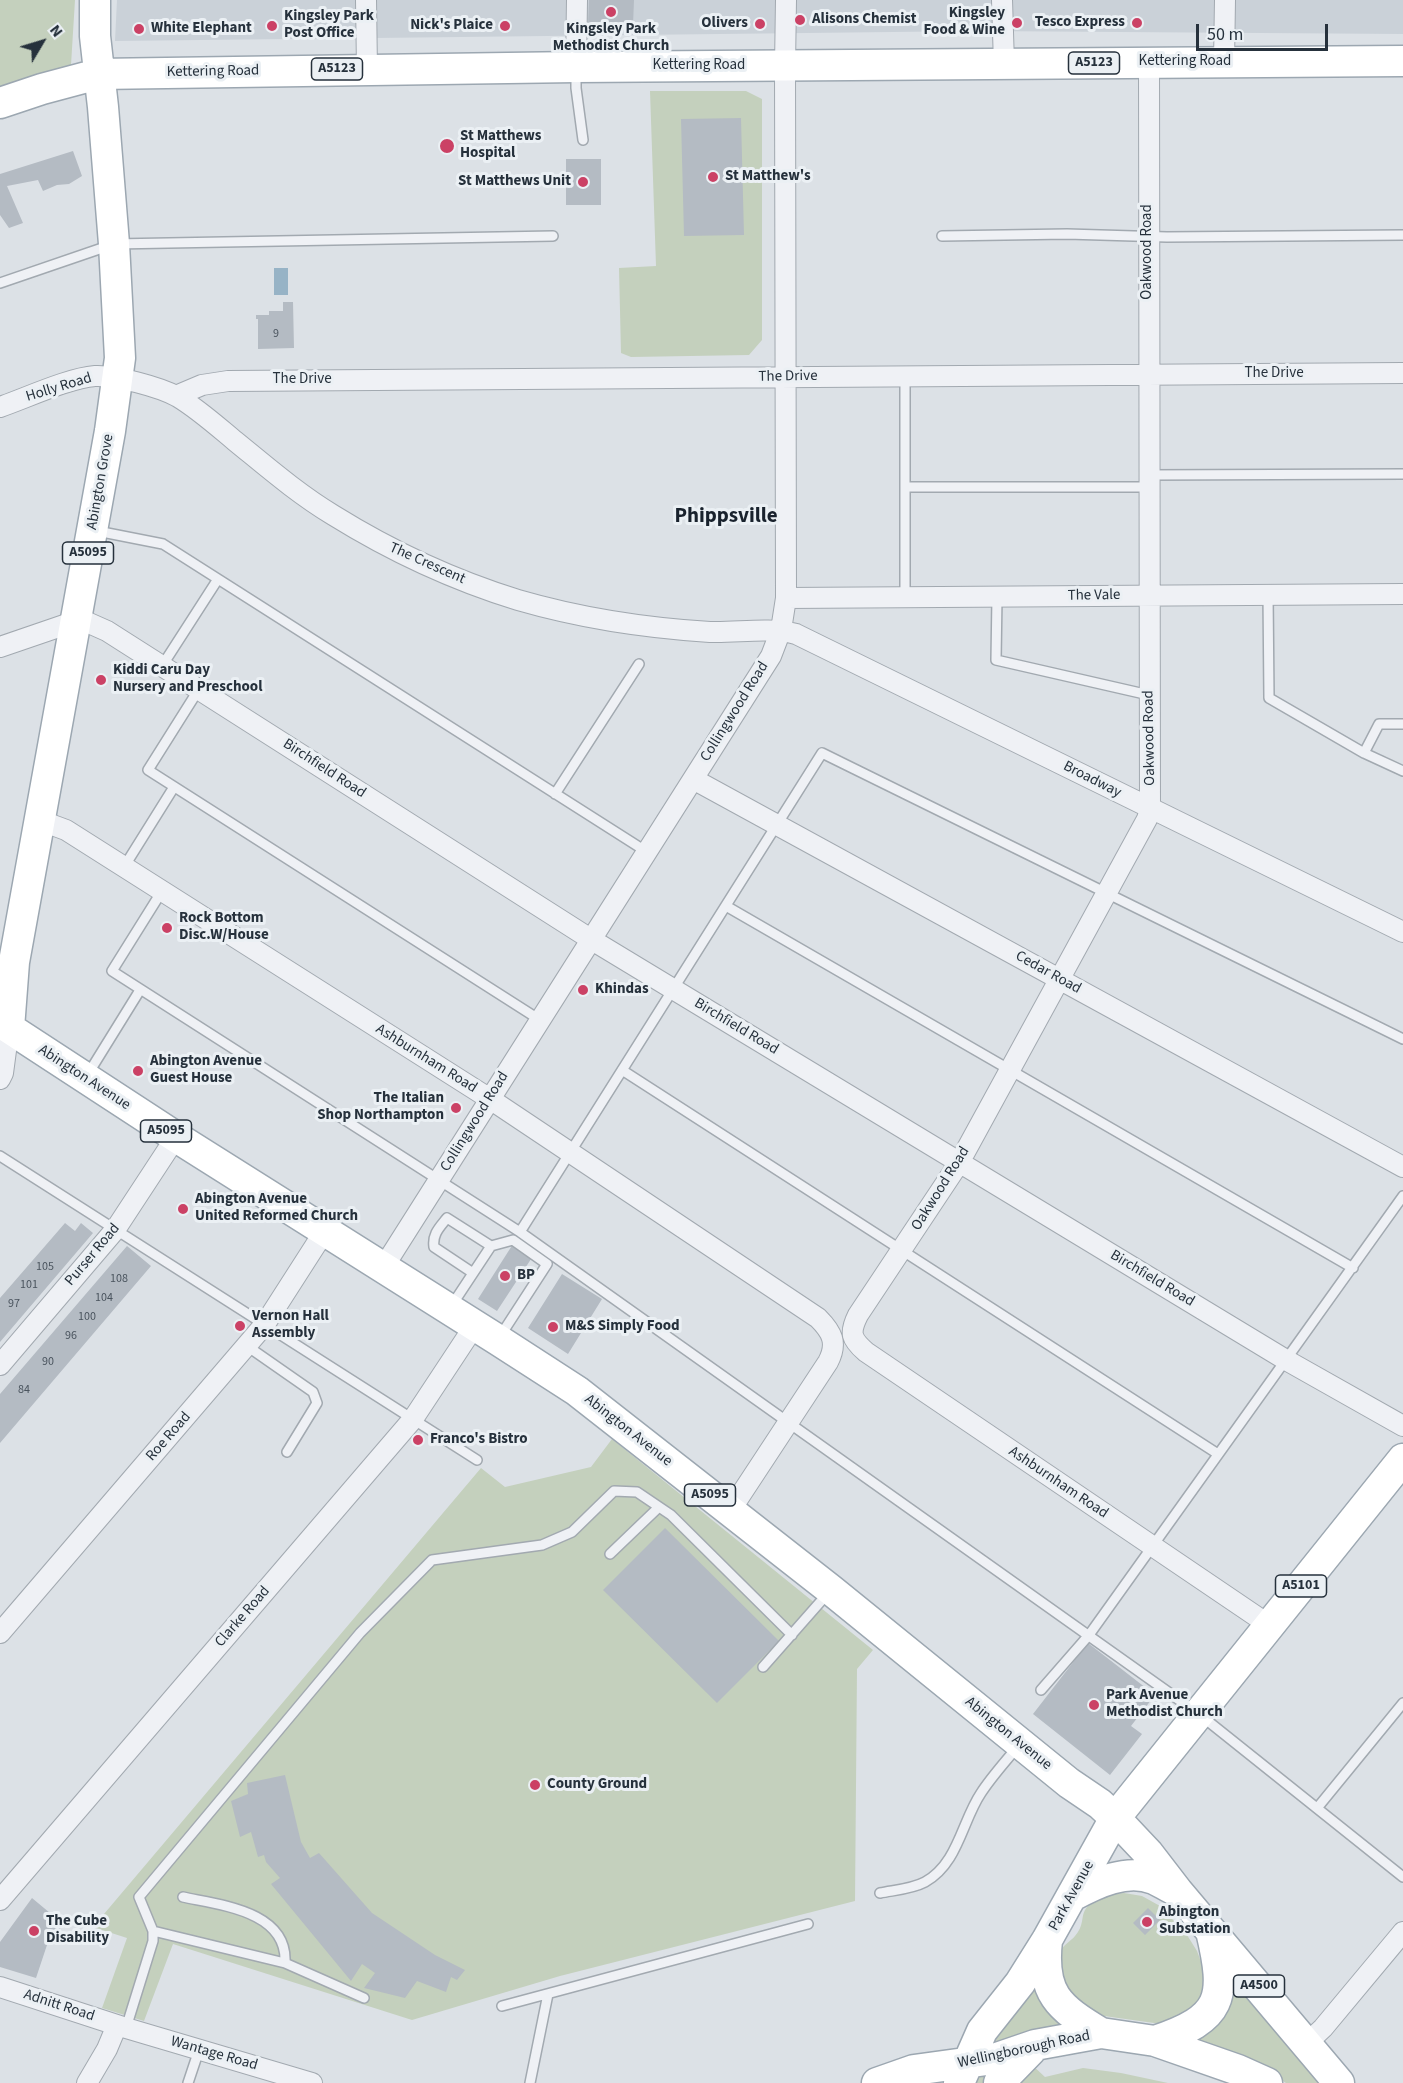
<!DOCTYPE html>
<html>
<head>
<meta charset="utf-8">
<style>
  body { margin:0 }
  #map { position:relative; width:1403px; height:2083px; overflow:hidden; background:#dce1e6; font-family:"Source Sans 3",sans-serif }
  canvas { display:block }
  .north { position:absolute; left:12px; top:12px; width:60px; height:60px; -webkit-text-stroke:4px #ebf0f4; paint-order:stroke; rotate:52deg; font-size:16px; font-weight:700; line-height:24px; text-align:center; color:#26313c }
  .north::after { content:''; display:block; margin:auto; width:21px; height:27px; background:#26313c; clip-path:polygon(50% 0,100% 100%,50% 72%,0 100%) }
  .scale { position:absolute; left:1196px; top:24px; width:132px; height:27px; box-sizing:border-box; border:3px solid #26313c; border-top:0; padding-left:8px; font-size:18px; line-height:21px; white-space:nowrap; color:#26313c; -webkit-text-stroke:4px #ebf0f4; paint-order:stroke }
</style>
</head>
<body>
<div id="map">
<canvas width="1403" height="2083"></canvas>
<div class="north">N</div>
<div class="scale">50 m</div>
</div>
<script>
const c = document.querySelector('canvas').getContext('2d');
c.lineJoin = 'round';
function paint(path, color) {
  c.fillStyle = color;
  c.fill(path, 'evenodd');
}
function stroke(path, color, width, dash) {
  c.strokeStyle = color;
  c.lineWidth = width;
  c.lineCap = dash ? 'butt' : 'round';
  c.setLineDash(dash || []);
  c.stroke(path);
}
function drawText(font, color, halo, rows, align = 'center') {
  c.font = font + ' "Source Sans 3",sans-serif';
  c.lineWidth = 6;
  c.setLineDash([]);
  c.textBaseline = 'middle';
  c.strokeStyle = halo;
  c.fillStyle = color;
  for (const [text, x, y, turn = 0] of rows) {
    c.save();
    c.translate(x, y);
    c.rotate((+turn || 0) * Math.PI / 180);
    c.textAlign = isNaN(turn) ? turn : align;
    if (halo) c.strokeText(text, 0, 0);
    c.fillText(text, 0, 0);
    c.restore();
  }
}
paint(new Path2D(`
  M117,0h1286v34l-424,-3 -864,10z`), '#cad1d8');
paint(new Path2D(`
  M0,0h75l-4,65 -71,25z
  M650,91h96l16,8v241l-13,15 -118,2 -10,-4 -2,-85 37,-2z
  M612,1439l261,211 -16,19 -2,232 -295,75 -148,44 -239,-76 -29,77 -42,-13 25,-70 -34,-11 388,-459 24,19 86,-20z
  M1124,1893l18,3 18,10 27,29 10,16 6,16 1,17 -4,15 -10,12 -25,13 -11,-1 -57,-8 -34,-28c-1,-9 -6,-24 -4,-33 3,-9 11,-12 16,-18 9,-10 6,-19 10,-26 8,-13 26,-16 39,-17z
  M1229,1969l94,114h-37l-9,-6 -92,-34z
  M1036,1985c5,19 14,33 30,45l-80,19z
  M1030,2063l15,14 38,-9 38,5 47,10h-208l34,-15z`), '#c4d0bd');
paint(new Path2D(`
  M274,268h14v27h-14z`), '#97b3c6');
paint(new Path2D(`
  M589,0h45l-1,25 -45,-1z
  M741,118l3,117 -60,1 -3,-117z
  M73,151l9,25 -13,8 -12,1 -14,6 -5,-11 -31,6 16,37 -14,5 -9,-13v-41z
  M566,159h35v46h-35z
  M283,302h10l1,46 -36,1v-30h-2v-4h13v-4h14z
  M65,1223l10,8 6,-8 12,10 -93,109v-44z
  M513,1244l20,12 -36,55 -19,-12z
  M127,1246l24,20 -151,177v-49z
  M562,1274l40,25 -34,55 -40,-26z
  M665,1528l114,113 -62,62 -114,-113z
  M1088,1643l67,52 -24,31 11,8 -32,41 -77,-61z
  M285,1775l16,67 9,16 9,-5 53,60 63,42 30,15 -8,10 -6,-3 -5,15 -29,-11 -12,17 -41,-10 11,-15 -13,-9 -11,17 -80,-97 9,-6 -14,-16 -2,-7 -6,2 -7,-25 -11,5 -9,-36 17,-7 -1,-11z
  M32,1898l30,25 -6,17 -7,-1 -13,39 -36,-11v-25z
  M1148,1908l12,12 -15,15 -12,-12z`), '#b4bbc3');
const lane = new Path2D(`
  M576,72v16l7,52
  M942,236l125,-2 100,3 236,-2
  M0,283l114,-39 439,-8
  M905,376v221
  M1148,475l255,-1
  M905,487h244
  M97,531l66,13 484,308
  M1268,594l1,104 95,55 39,18
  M997,597l-1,63 153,35
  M162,666l56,-87
  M199,689l-51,81 392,250
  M1364,753l15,-29h24
  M555,794l84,-130
  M124,867l50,-80
  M162,891l-50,80 408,261 679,482 204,163
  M726,906l627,362
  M622,1070l596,384
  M88,1074l52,-84
  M0,1156l477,304
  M520,1232l302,-479 581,286
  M473,1273l-39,-26c-2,-13 6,-20 13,-29l44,28
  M452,1305l39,-59 22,-6 34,24 -48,74
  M247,1346l66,46 4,11 -30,49
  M610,1554l49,-47
  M763,1667l66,-75
  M1041,1690l48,-55 314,-439
  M1318,1807l85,-104
  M880,1893c15,-3 32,-4 45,-11 33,-18 37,-61 56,-89 11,-17 25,-32 38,-48
  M183,1897c37,8 105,14 102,66
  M153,1931l132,32 79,35
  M502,2006l306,-82
  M126,2028l27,-87v-10l-14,-34 221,-264 72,-73 110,-15 30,-13 42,-41 23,1 34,23 121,120
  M188,2083l11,-33
  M530,2083l18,-89`);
const street = new Path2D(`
  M366,0l1,69
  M1002,0l2,64
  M1149,62l1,747 -3,10 -188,344 -101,152c-9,18 -7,24 8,37l403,273
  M1224,62l1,-62
  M576,67l1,-67
  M176,396l26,-11 26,-4 1175,-8
  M0,407c26,-9 69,-29 95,-31 20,-1 65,11 83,21 20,12 39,29 57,44 32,26 63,53 98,74 58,36 120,65 185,85 62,18 128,28 192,32 28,1 58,-5 86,2l607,298
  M786,598l617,-4
  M0,647l76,-26 13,2 18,8 485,309 694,420 117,66
  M693,779l710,388
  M39,820l27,10 424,269 328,219c14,14 20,25 10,44l-98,149
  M0,1079l3,-6 6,-45
  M383,1268l388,-612 10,-26 5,-32 -1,-532 1,-66
  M0,1365l115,-135 61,-93
  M0,1633l265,-309 59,-92
  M0,1900l413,-481 62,-94
  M0,1987l126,41 186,55
  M1307,2043l16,-15 80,-96
  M87,2083l20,-34 10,-24`);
const primary = new Path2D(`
  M95,0v36l8,71 11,137 6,114 -10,73 -96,531 -5,66 167,109 322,203 79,51 254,199 238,193 31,21 15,14 33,35 30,39 161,191
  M0,103l42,-14 56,-15 478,-7 827,-6
  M1072,1896c24,-13 55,-28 82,-17 7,3 14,8 21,11
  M1047,1940c-6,54 11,67 54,93
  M1155,2041c68,-23 72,-42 56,-110
  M877,2083l37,-13 80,-11 41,-14 66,-12 54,8 83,29 29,13
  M959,2083l23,-52 38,-48 27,-43 68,-122 288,-359
  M999,2083l32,-33`);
stroke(lane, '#a2a9b0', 12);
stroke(street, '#a2a9b0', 22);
stroke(primary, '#9ca7b1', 33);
stroke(lane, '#eff1f5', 9);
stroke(street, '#eff1f5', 20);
stroke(primary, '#fff', 30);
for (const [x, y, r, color] of [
  [611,12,6,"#cb4165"],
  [800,20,6,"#cb4165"],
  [1017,23,6,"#cb4165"],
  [1137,23,6,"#cb4165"],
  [760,24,6,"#cb4165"],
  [272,26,6,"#cb4165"],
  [505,26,6,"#cb4165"],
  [139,29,6,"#cb4165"],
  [447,146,8,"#cb4165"],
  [713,177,6,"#cb4165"],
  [583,182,6,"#cb4165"],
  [101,680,6,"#cb4165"],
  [167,928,6,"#cb4165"],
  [583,990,6,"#cb4165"],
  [138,1071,6,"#cb4165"],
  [456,1108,6,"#cb4165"],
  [183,1209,6,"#cb4165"],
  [505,1276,6,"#cb4165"],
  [240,1326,6,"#cb4165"],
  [553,1327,6,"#cb4165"],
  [418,1440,6,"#cb4165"],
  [1094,1705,6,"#cb4165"],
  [535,1785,6,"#cb4165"],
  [1147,1922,6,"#cb4165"],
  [34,1931,6,"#cb4165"]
]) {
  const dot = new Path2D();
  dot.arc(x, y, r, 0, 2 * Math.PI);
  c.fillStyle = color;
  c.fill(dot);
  stroke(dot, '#ebf0f4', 2);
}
drawText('12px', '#4a545e', null, [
  ["9",276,334],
  ["105",45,1267],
  ["108",119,1279],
  ["101",29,1285],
  ["104",104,1298],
  ["97",14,1304],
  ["100",87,1317],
  ["96",71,1336],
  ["90",48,1362],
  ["84",24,1390]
]);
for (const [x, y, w] of [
  [1094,63,51],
  [337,69,51],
  [88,553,51],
  [166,1131,51],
  [710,1495,51],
  [1301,1586,51],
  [1259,1986,51]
]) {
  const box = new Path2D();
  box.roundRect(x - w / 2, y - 11, w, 22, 4.5);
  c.fillStyle = '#ebf0f4';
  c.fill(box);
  stroke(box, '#26313c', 1.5);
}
drawText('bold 14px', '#26313c', null, [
  ["A5123",1094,63],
  ["A5123",337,69],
  ["A5095",88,553],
  ["A5095",166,1131],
  ["A5095",710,1495],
  ["A5101",1301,1586],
  ["A4500",1259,1986]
]);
drawText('bold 15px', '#26313c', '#ebf0f4', [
  ["Kingsley",1005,14,"right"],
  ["Food & Wine",1005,31,"right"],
  ["Kingsley Park",284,17],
  ["Post Office",284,34],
  ["Alisons Chemist",812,20],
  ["Tesco Express",1125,23,"right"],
  ["Olivers",748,24,"right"],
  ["Nick's Plaice",493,26,"right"],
  ["White Elephant",151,29],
  ["Kingsley Park",611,30,"center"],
  ["Methodist Church",611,47,"center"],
  ["St Matthews",460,137],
  ["Hospital",460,154],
  ["St Matthew's",725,177],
  ["St Matthews Unit",571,182,"right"],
  ["Kiddi Caru Day",113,671],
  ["Nursery and Preschool",113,688],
  ["Rock Bottom",179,919],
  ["Disc.W/House",179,936],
  ["Khindas",595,990],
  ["Abington Avenue",150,1062],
  ["Guest House",150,1079],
  ["The Italian",444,1099,"right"],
  ["Shop Northampton",444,1116,"right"],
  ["Abington Avenue",195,1200],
  ["United Reformed Church",195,1217],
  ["BP",517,1276],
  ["Vernon Hall",252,1317],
  ["Assembly",252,1334],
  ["M&S Simply Food",565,1327],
  ["Franco's Bistro",430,1440],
  ["Park Avenue",1106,1696],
  ["Methodist Church",1106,1713],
  ["County Ground",547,1785],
  ["Abington",1159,1913],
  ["Substation",1159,1930],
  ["The Cube",46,1922],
  ["Disability",46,1939]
], 'left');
drawText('15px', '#26313c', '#ebf0f4', [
  ["Kettering Road",1185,62],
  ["Kettering Road",699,66],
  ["Kettering Road",213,72,-1],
  ["Oakwood Road",1148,252,-90],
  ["The Drive",1274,374],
  ["The Drive",788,377,-1],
  ["The Drive",302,380],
  ["Holly Road",59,388,-17],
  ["Abington Grove",101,482,-80],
  ["The Crescent",427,564,24],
  ["The Vale",1094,596,-1],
  ["Collingwood Road",735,712,-58],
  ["Oakwood Road",1150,738,-91],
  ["Birchfield Road",324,769,33],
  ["Broadway",1092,780,27],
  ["Cedar Road",1048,973,29],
  ["Birchfield Road",736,1027,31],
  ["Ashburnham Road",426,1059,32],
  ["Abington Avenue",84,1078,33],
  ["Collingwood Road",475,1122,-58],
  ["Oakwood Road",941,1189,-58],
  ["Purser Road",93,1255,-50],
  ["Birchfield Road",1152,1279,31],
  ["Abington Avenue",628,1431,38],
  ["Roe Road",169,1437,-49],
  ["Ashburnham Road",1058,1483,34],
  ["Clarke Road",243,1617,-49],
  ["Abington Avenue",1008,1734,39],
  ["Park Avenue",1072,1896,-61],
  ["Adnitt Road",59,2006,18],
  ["Wellingborough Road",1024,2050,-12],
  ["Wantage Road",214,2054,16]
]);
drawText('bold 21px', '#19222d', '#ebf0f4', [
  ["Phippsville",726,517]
]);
</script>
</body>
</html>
